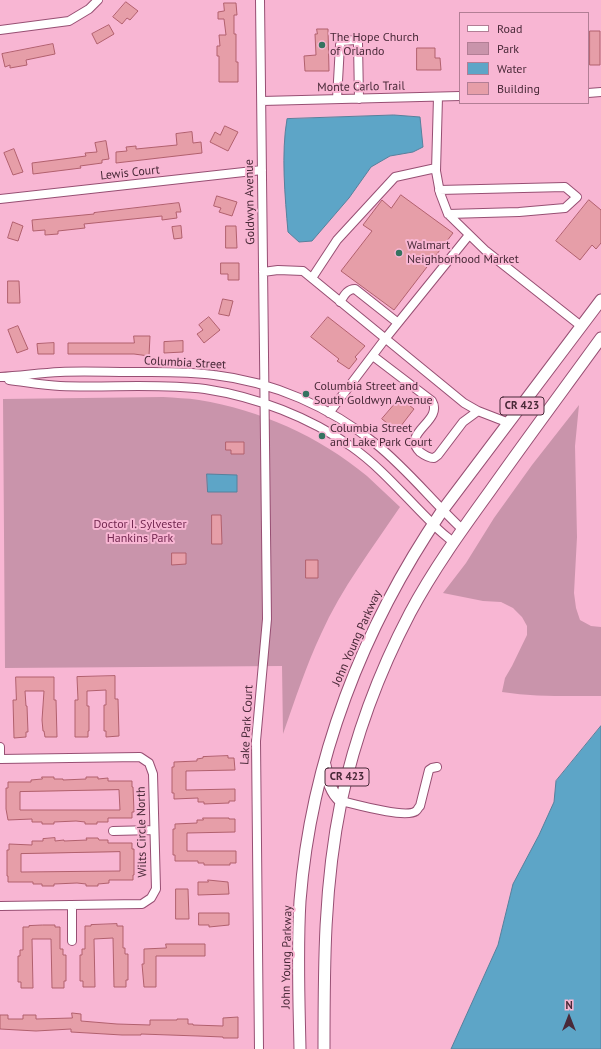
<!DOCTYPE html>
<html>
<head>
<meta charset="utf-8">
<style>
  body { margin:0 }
  #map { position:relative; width:601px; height:1049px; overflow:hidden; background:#f8b6d3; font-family:"PT Sans",sans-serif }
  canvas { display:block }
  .legend { position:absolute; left:459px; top:12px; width:130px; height:92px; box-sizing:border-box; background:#f8b6d3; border:1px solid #b27e95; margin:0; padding:5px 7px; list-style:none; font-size:12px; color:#492938 }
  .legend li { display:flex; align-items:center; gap:8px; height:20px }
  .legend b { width:20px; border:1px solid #b27e95 }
  .north { position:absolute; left:549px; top:997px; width:40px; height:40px; -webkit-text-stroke:3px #f8b6d3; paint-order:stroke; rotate:0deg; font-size:11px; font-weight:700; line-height:16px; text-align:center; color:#492938 }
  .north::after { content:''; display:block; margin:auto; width:14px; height:18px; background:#492938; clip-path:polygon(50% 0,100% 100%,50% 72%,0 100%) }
</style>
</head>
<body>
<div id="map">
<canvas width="601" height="1049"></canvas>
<ul class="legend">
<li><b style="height:5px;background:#fff"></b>Road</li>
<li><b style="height:11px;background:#c994ab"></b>Park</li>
<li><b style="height:11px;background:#5da5c7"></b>Water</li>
<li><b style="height:11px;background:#e69ea8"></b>Building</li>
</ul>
<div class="north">N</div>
</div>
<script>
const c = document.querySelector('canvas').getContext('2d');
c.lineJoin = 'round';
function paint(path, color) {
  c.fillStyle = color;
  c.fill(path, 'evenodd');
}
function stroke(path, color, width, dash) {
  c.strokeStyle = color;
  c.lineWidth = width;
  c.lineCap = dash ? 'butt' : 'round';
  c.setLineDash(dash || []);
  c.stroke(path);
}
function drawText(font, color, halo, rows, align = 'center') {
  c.font = font + ' "PT Sans",sans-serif';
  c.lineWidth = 4;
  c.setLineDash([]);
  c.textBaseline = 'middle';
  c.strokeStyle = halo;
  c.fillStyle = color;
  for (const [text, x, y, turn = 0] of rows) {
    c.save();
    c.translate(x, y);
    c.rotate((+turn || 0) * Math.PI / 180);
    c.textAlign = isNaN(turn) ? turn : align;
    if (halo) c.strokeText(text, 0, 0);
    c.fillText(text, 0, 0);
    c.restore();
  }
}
paint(new Path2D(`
  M163,397c12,1 24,1 36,3 61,10 120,36 168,76 11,10 22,21 33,31 -27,40 -59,82 -79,127 -15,32 -26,66 -38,100l-1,-68 -277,2 -2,-269z
  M579,405l-4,41 2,91 -3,56 2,15 4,12 11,6 10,1v69c-33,0 -66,1 -99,-4l3,-14 7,-12 15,-31v-9l-5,-9 -9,-9 -12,-6 -18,-1 -40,-8 23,-30 28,-45 38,-53z`), '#c994ab');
const water = new Path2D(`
  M394,115l26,2 3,30 -10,5 -23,4 -19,11 -22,31 -37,43 -13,1 -11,-10c-3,-35 -7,-79 -1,-113z
  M207,474l30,1v17h-29z
  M601,726v323h-150l47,-104 15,-61 26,-49 15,-33 2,-21z`);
paint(water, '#5da5c7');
stroke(water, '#57809c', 1);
const building = new Path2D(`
  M126,2l12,9 -8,9 -3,-2 -5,6 -9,-7z
  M224,3h12l1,12h-3v19h2v28h2v20h-19v-26h-2v-10h3l-1,-11h7l-2,-16h-6v-7l6,-1z
  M109,25l5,9 -17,10 -5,-10z
  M317,29h11l1,42h-24l-1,-15 12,-1 -1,-21h2z
  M590,31h10v34h-10z
  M53,44l2,10 -29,6 1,5 -17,3v-3l-5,2 -3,-13z
  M417,48h18v10h5l1,12h-24z
  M225,126l13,6 -10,19 -18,-9 5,-10 5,3z
  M192,132l1,11 8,-1 1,11 -86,10v-11l11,-1 -1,-4 10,-1v3l41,-4 -1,-11z
  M106,141l3,18 -7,1v3l-22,3 1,2 -48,6 -1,-11 54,-7 -1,-3 12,-1 -2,-9z
  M14,149l9,23 -10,3 -9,-22z
  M401,195l52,38 -59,77 -53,-39 31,-40 -9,-6 19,-25 9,8z
  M217,196l20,6 -5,14 -13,-4 2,-4 -7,-2z
  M589,200l12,10v33l-5,6 -4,-4 -12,15 -24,-19z
  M179,203l2,9h-5l1,6 -15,2v-4l-78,8 1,4 -27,3v3l-13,1v-5l-12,1 -1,-11 62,-6v-1z
  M13,222l10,4 -5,15 -10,-3z
  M181,226l1,12 -8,1 -2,-12z
  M226,226h10l1,22h-11z
  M221,263h18v17h-11v-6h-7z
  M8,281h11l1,22h-12z
  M223,299l10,2 -4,15 -10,-2z
  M209,317l11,13 -16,13 -7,-9 6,-4 -4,-5z
  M328,317l37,29 -10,11 2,2 -8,10 -12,-8 2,-2 -28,-22z
  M18,326l10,23 -11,4 -9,-23z
  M134,336h16l-1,20 -15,-2h-66v-11h66z
  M183,341v11l-19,1v-11z
  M54,343v11h-16l-1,-10z
  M400,398l14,11 -17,22 -15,-12z
  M226,442h18v12h-13v-4h-5z
  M212,515h9l1,29h-10z
  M172,553h14v11l-14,1z
  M306,560h12v18h-12z
  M115,676v23h3l1,37 -13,1v-6h-2v-26h2v-15l-19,1v15h2v25h-1v6h-13v-37h3l-1,-23z
  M16,677h38v23h2l1,37h-12l-1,-6h-1l-1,-11 2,-29h-19l1,15h1l1,26h-2v5l-12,1 -1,-38h3z
  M228,756v2h6l1,12 -49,1v19l49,-1v12h-6v2l-25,1v-2h-6v-4l-24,1v-6h-2v-26h2v-5l23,-1v-2l6,-1v-1z
  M42,777h12v2h9v1l23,-1v-2h12v2l10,-1v3h24v6h1l1,25h-2v6h-24v4h-11v2h-12v-2l-9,-1 -22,1v2h-12v-2h-10v-3l-24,1 -2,-11v-21h2v-6h23v-2l11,-1zM119,790l1,20h-100v-18z
  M203,818h26v1h6v13l-48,1v18h49v12h-6v2h-26v-2h-6v-2h-23v-6h-2v-26h2v-5l22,-1v-3h6z
  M55,838v3l9,-1v1l23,-1 -1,-2h12l1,2h9v3h24v6h2v26h-1v5h-24v3l-11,1v2h-12v-2l-9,-1 -23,1v2h-12v-2h-9v-2h-25v-6h-1v-26h2v-6l23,1v-4h11v-2zM120,852v19l-99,1v-18z
  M208,880l20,2 1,12 -31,1v-13h10z
  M176,889h12l1,30h-13z
  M199,913h30v12l-20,2v-2h-10z
  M117,924v2h6v22h2v6h3v26h-2v7h-12l-1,-49 -19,1 1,48h-12v-6h-3v-26h2v-6h3v-23h6v-1z
  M43,925h12v2h5v22h3v6h3v26h-2v7h-12l-1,-49h-19l1,49h-12v-6h-3v-26h2v-6h3v-23h6v-1z
  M166,944h39v12h-49v31h-12l-2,-23h2v-15l22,-1z
  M72,1013l9,1v7l36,3 33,1v-5h27v-1h11v5h5v1l30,1v-8l15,-1v21h-15v-1l-25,-1 -57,-2v1h-19l-51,-3v-3l-35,2 -36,-2v-14h8v4h15v-4h13v4l36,-1z`);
paint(building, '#e69ea8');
stroke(building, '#b1606d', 1);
const minor = new Path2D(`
  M0,30l69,-9 20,-12 9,-9
  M588,93l13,-1
  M438,97l-2,74 4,22 8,21 38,37 95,75
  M337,99l3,-54 2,-4 14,-1 2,3 1,56
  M262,101l198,-5
  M439,190l126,-3 12,10 -12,11 -46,4 -71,2
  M0,199l262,-29
  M263,272l15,-2 25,1 161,132 14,8 31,12
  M312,278l25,-38 58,-63 41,-9
  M340,302c4,-6 7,-13 15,-13l43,34
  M373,356l59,45c12,20 -32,32 -12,51 4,3 9,6 14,6l4,-3 25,-33 15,-11
  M0,377c20,-1 40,-4 60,-5 23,-1 47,0 70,0 28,0 56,-1 84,3 60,7 116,32 162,69 32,26 57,58 86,85
  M9,380c17,2 34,5 51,6 48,2 97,-3 145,3 52,8 104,28 147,58 31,22 54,51 81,77 6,7 13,12 20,18
  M329,413l56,-74 84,-104
  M0,747v12
  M0,759l140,-2 9,6 4,11 3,115 -5,9 -9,6 -142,2
  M341,801c13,3 65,18 75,10 1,0 3,-5 4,-5l9,-36 3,-2 5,-1
  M113,831l41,-1
  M72,905v36
  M259,1049l-3,-308 11,-122 -7,-619`);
const major = new Path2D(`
  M325,765c3,14 5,27 16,36
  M300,1049c-1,-49 -3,-99 0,-148 11,-141 63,-274 142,-390l159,-211
  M324,1049c0,-85 0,-164 17,-247 14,-65 38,-130 69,-189 23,-43 51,-82 80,-122 36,-51 74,-102 111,-153`);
stroke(minor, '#974f73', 10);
stroke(major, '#974f73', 13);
stroke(minor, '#fff', 8);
stroke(major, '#fff', 11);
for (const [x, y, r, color] of [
  [322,45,4,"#357360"],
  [399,253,4,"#357360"],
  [306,394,4,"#357360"],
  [322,436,4,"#357360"]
]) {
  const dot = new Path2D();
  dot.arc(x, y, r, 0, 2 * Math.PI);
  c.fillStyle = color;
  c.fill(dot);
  stroke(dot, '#f8b6d3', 1.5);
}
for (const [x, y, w] of [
  [522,406,44],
  [347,777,44]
]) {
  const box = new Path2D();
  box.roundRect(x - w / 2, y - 9, w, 18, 3);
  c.fillStyle = '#f8b6d3';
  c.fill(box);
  stroke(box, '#492938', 1);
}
drawText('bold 11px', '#492938', null, [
  ["CR 423",522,406],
  ["CR 423",347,777]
]);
drawText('12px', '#492938', '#f8b6d3', [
  ["The Hope Church",330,38],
  ["of Orlando",330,52],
  ["Walmart",407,246],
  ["Neighborhood Market",407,260],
  ["Columbia Street and",314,387],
  ["South Goldwyn Avenue",314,401],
  ["Columbia Street",330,429],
  ["and Lake Park Court",330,443]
], 'left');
drawText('12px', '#492938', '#f8b6d3', [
  ["Monte Carlo Trail",361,87,-1],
  ["Lewis Court",130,173,-6],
  ["Goldwyn Avenue",250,202,-91],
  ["Columbia Street",185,363,3],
  ["John Young Parkway",357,638,-66],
  ["Lake Park Court",247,725,-87],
  ["Wilts Circle North",142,832,-91],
  ["John Young Parkway",287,957,-89]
]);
drawText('12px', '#742851', '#f8b6d3', [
  ["Doctor I. Sylvester",140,525],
  ["Hankins Park",140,539]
]);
</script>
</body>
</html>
